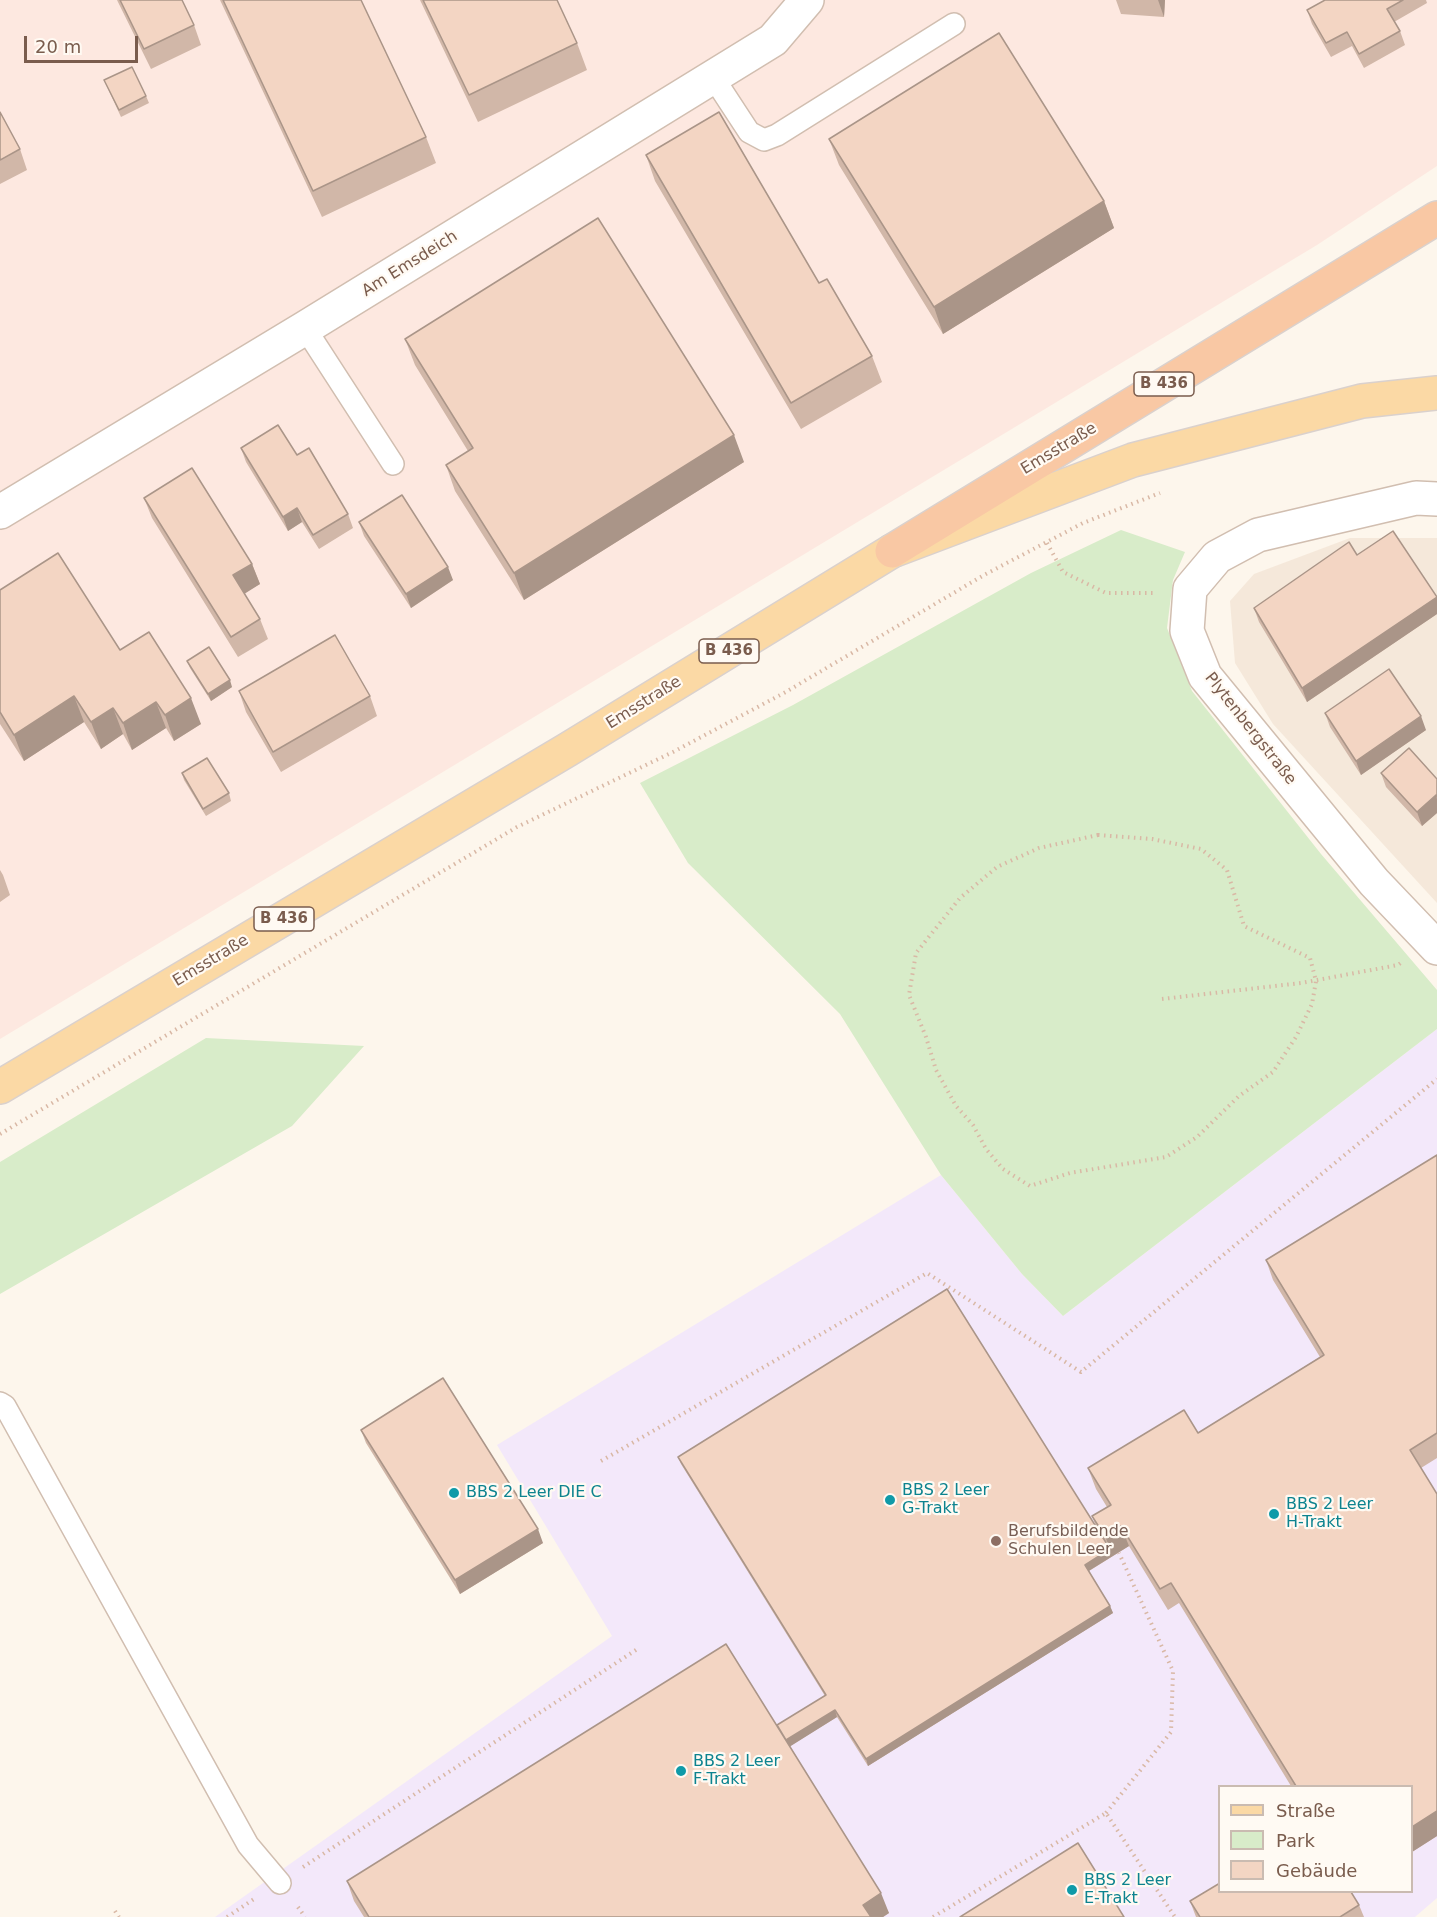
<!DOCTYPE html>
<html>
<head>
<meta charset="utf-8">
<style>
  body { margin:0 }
  #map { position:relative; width:1437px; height:1917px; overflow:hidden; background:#fdf6ec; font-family:"DejaVu Sans",sans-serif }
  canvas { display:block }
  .legend { position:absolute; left:1218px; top:1785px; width:195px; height:108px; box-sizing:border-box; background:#fffaf3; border:2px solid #cabbb1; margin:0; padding:8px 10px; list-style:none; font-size:18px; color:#7a5c4d }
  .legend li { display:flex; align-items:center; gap:12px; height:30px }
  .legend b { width:30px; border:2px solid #cabbb1 }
  .scale { position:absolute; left:24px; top:36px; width:114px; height:27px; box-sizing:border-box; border:3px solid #7a5c4d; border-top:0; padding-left:8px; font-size:18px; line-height:21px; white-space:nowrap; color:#7a5c4d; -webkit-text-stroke:4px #fffaf3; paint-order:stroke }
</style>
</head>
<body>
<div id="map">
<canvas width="1437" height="1917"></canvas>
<ul class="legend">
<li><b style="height:8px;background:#fbd9a5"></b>Straße</li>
<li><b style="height:16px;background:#d8ecc9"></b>Park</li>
<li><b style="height:16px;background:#f3d5c3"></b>Gebäude</li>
</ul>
<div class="scale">20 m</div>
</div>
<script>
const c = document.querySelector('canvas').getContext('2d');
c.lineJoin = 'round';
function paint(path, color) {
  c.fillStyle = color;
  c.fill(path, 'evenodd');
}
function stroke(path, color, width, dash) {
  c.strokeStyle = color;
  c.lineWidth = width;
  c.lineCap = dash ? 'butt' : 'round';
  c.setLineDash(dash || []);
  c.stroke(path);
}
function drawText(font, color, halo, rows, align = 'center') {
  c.font = font + ' "DejaVu Sans",sans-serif';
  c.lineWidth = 4.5;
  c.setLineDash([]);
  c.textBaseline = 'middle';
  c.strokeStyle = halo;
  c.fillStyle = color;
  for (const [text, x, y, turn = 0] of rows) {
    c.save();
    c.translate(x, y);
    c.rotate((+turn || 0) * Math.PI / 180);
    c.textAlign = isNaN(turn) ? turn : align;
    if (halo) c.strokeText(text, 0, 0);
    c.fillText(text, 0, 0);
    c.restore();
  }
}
paint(new Path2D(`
  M1350,538h87v365l-164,-179 -38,-61 -5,-62 24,-27z`), '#f5e8da');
paint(new Path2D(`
  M0,0h1437v166l-120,79 -1317,794z`), '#fde8e0');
paint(new Path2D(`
  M1437,1029v869l-22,19h-1200l397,-281 -115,-191 444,-270 81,99 41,42zM1220,1786h192v106h-192z`), '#f3e8fa');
paint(new Path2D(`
  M1121,530l64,22 -12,28 -6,48 25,63 129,163 116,136v39l-374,287 -41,-42 -81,-99 -101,-161 -152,-151 -48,-80 153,-78 238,-132z
  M206,1038l158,8 -72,80 -292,168v-132z`), '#d8ecc9');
const service = new Path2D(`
  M713,77l36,55 15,8 13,-5 177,-111
  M305,328l88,136
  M0,1403l5,3 243,439 32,38`);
const minor = new Path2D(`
  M1437,499l-21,-1 -158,37 -41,22 -27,32 -3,42 18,45 169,206 63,66
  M0,512l305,-184 468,-288 34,-40`);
const primary = new Path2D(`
  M0,1087l567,-337 325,-199 241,-91 229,-59 75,-8`);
const trunk = new Path2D(`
  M892,551l545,-333`);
stroke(service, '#d1beb0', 24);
stroke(minor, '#d1beb0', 36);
stroke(primary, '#dad1cd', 36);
stroke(trunk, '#dad1cd', 36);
stroke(new Path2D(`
  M1047,543l16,29 43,21h47
  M1098,835l54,4 49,10 26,21 17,56 66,32 6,23 -4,23 -16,33 -23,35 -34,24 -42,41 -31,20 -96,16 -40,13 -27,-17 -17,-20 -13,-24 -17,-19 -20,-36 -10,-33 -17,-42 7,-42 44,-55 37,-31 42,-19z
  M1162,999l139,-16 97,-18 4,-3
  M0,1134l517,-307 156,-75 111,-59 200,-118 99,-52 77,-30
  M601,1461l326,-188 154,99 356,-293
  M1106,1813l65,-81 2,-61 -54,-118
  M303,1867l336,-219
  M298,1907l7,10
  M115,1911l4,6
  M227,1917l27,-18
  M933,1917l173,-104 69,104`), '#d9b8a5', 4, [1.5, 4.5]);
stroke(service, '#fff', 21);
stroke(minor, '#fff', 33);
stroke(primary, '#fbd9a5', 33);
stroke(trunk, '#f9c8a4', 33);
paint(new Path2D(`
  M117,0h65l12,25 7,20 -50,24z
  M220,0h141l65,137 10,26 -114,54z
  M420,0h137l20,43 10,27 -109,52z
  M1116,0h49l-1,17 -43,-3z
  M1325,0h101l1,3 -33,19 6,9 5,14 -41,23 -12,-22 -21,11 -19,-33 -5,-14z
  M104,80l42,16 3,7 -28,14z
  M0,112l20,37 7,21 -27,14z
  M829,139l275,62 10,27 -171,106 -104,-169z
  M646,155l173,128 53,73 10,26 -81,47 -146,-248z
  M405,339l339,123 -220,138 -69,-109 -9,-26 22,-14 -53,-86z
  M241,448l56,7 51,59 5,14 -34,21 -17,-27 -14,9 -42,-69z
  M144,498l108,66 8,20 -16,9 16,26 8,20 -30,18 -86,-139z
  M359,522l94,58 -42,28 -47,-72z
  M1393,531l44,67v16l-130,88 -48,-80 -5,-14 103,-53z
  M0,590l120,60 81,74 -27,17 -8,-13 -34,22 -9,-16 -22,15 -17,-27 -60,39 -24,-37z
  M187,661l45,26 -21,14 -21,-33z
  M239,691l131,5 7,20 -96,56 -35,-60z
  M1325,713l101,17 -65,45 -31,-48z
  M182,773l47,20 2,8 -25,15 -22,-36z
  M1381,773l56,6v34l-15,13 -36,-39z
  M0,870l3,5 7,20 -10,7z
  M1437,1155v303l-16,10 16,368 -25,16v-66h-121l-112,-183 -11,7 -39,-64 -40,25 21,35 3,7 -245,153 -31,-49 -47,29 99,167 -6,4h-519l-10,-16 -7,-20 430,-156 48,-29 -144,-232 -3,-7 419,72 -5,-13 15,-9 -11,-18 -8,-21 110,-35 122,-76 -47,-77 -7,-20z
  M361,1430l182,113 -83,51 -94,-151z
  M1190,1901l169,4 5,12h-168z`), '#d1b7a8');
paint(new Path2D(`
  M1158,0h7l-1,17z
  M1104,201l10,27 -171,106 -9,-27z
  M734,435l10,27 -220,138 -10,-27z
  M297,508l5,14 -14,9 -5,-14z
  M252,564l8,20 -19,12 -8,-21z
  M448,567l5,13 -42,28 -5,-14z
  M1437,597v17l-130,88 -5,-14z
  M230,680l2,7 -21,14 -3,-7z
  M74,696l10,26 -60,39 -10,-26z
  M191,698l10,26 -27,17 -9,-26z
  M156,702l10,26 -34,22 -9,-27z
  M113,708l10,26 -22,15 -10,-27z
  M1421,716l5,14 -65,45 -5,-14z
  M1436,795l1,4v14l-15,13 -5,-14z
  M1121,1526l8,20 -42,26 -2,-7 25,-16 -5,-13z
  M538,1529l5,14 -83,51 -5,-14z
  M1110,1606l3,7 -245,153 -2,-7z
  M835,1710l2,7 -51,32 -3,-7z
  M1437,1811v25l-25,16v-25z
  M881,1893l8,20 -6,4h-15l-5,-12z`), '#aa9588');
const building = new Path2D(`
  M120,0h62l12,25 -50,24z
  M223,0h138l65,137 -113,54z
  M423,0h134l20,43 -108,52z
  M1325,0h78l-16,9 13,22 -41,23 -12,-22 -21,11 -19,-33z
  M999,33l105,168 -170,106 -105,-168z
  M132,67l14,29 -27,14 -15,-30z
  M0,112l20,37 -20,11z
  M719,112l100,171 8,-4 45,77 -81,47 -145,-248z
  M598,218l136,217 -220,138 -68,-108 27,-17 -68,-109z
  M278,425l19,30 12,-7 39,66 -35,21 -16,-27 -14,9 -42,-69z
  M192,468l60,96 -19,11 27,44 -29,18 -87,-139z
  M402,495l46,72 -42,27 -47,-72z
  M1393,531l44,66 -135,91 -48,-80 95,-66 8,13z
  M58,553l62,97 29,-18 42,66 -26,17 -9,-13 -33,21 -10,-15 -22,14 -17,-26 -60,39 -14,-23v-122z
  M335,635l35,61 -97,56 -34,-61z
  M209,647l21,33 -22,14 -21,-33z
  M1389,669l32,47 -65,45 -31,-48z
  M1409,748l28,31v18l-1,-2 -19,17 -36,-39z
  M207,758l22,35 -26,16 -21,-36z
  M1437,1155v278l-27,17 27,44v317l-25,16v-41h-116l-125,-203 -11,6 -39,-63 -16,10 -13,-20 19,-11 -23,-37 96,-58 14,23 126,-78 -58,-95z
  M947,1289l163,260 -25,16 25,41 -244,153 -31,-49 -49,30 -9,-15 49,-30 -148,-238z
  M443,1378l95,151 -83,51 -94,-150z
  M726,1644l155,249 -18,12 8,12h-502l-22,-36z
  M1078,1843l46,74h-164z
  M1220,1883v9h131l8,13 -19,12h-140l-10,-16z`);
paint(building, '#f3d5c3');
stroke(building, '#aa9588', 1.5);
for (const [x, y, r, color] of [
  [454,1493,6,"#0f9aa8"],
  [890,1500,6,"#0f9aa8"],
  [1274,1514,6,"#0f9aa8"],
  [996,1541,6,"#8d6e63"],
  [681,1771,6,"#0f9aa8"],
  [1072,1890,6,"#0f9aa8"]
]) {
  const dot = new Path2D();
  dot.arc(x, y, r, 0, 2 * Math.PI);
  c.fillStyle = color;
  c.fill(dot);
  stroke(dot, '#fffaf3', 2);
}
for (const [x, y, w] of [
  [1164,384,60],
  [729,651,60],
  [284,919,60]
]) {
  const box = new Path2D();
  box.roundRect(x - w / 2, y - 12, w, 24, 4.5);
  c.fillStyle = '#fffaf3';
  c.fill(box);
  stroke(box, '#7a5c4d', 1.5);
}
drawText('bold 15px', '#7a5c4d', null, [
  ["B 436",1164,384],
  ["B 436",729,651],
  ["B 436",284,919]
]);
drawText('16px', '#7a5c4d', '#fffaf3', [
  ["Am Emsdeich",410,264,-32],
  ["Emsstraße",1059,449,-31],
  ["Emsstraße",644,703,-32],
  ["Plytenbergstraße",1250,729,52],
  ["Emsstraße",211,961,-31]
]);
drawText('16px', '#0d838f', '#fffaf3', [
  ["BBS 2 Leer",902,1491],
  ["G-Trakt",902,1509],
  ["BBS 2 Leer DIE C",466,1493],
  ["BBS 2 Leer",1286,1505],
  ["H-Trakt",1286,1523],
  ["BBS 2 Leer",693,1762],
  ["F-Trakt",693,1780],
  ["BBS 2 Leer",1084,1881],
  ["E-Trakt",1084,1899]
], 'left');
drawText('16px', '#785e54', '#fffaf3', [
  ["Berufsbildende",1008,1532],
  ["Schulen Leer",1008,1550]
], 'left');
</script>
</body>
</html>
